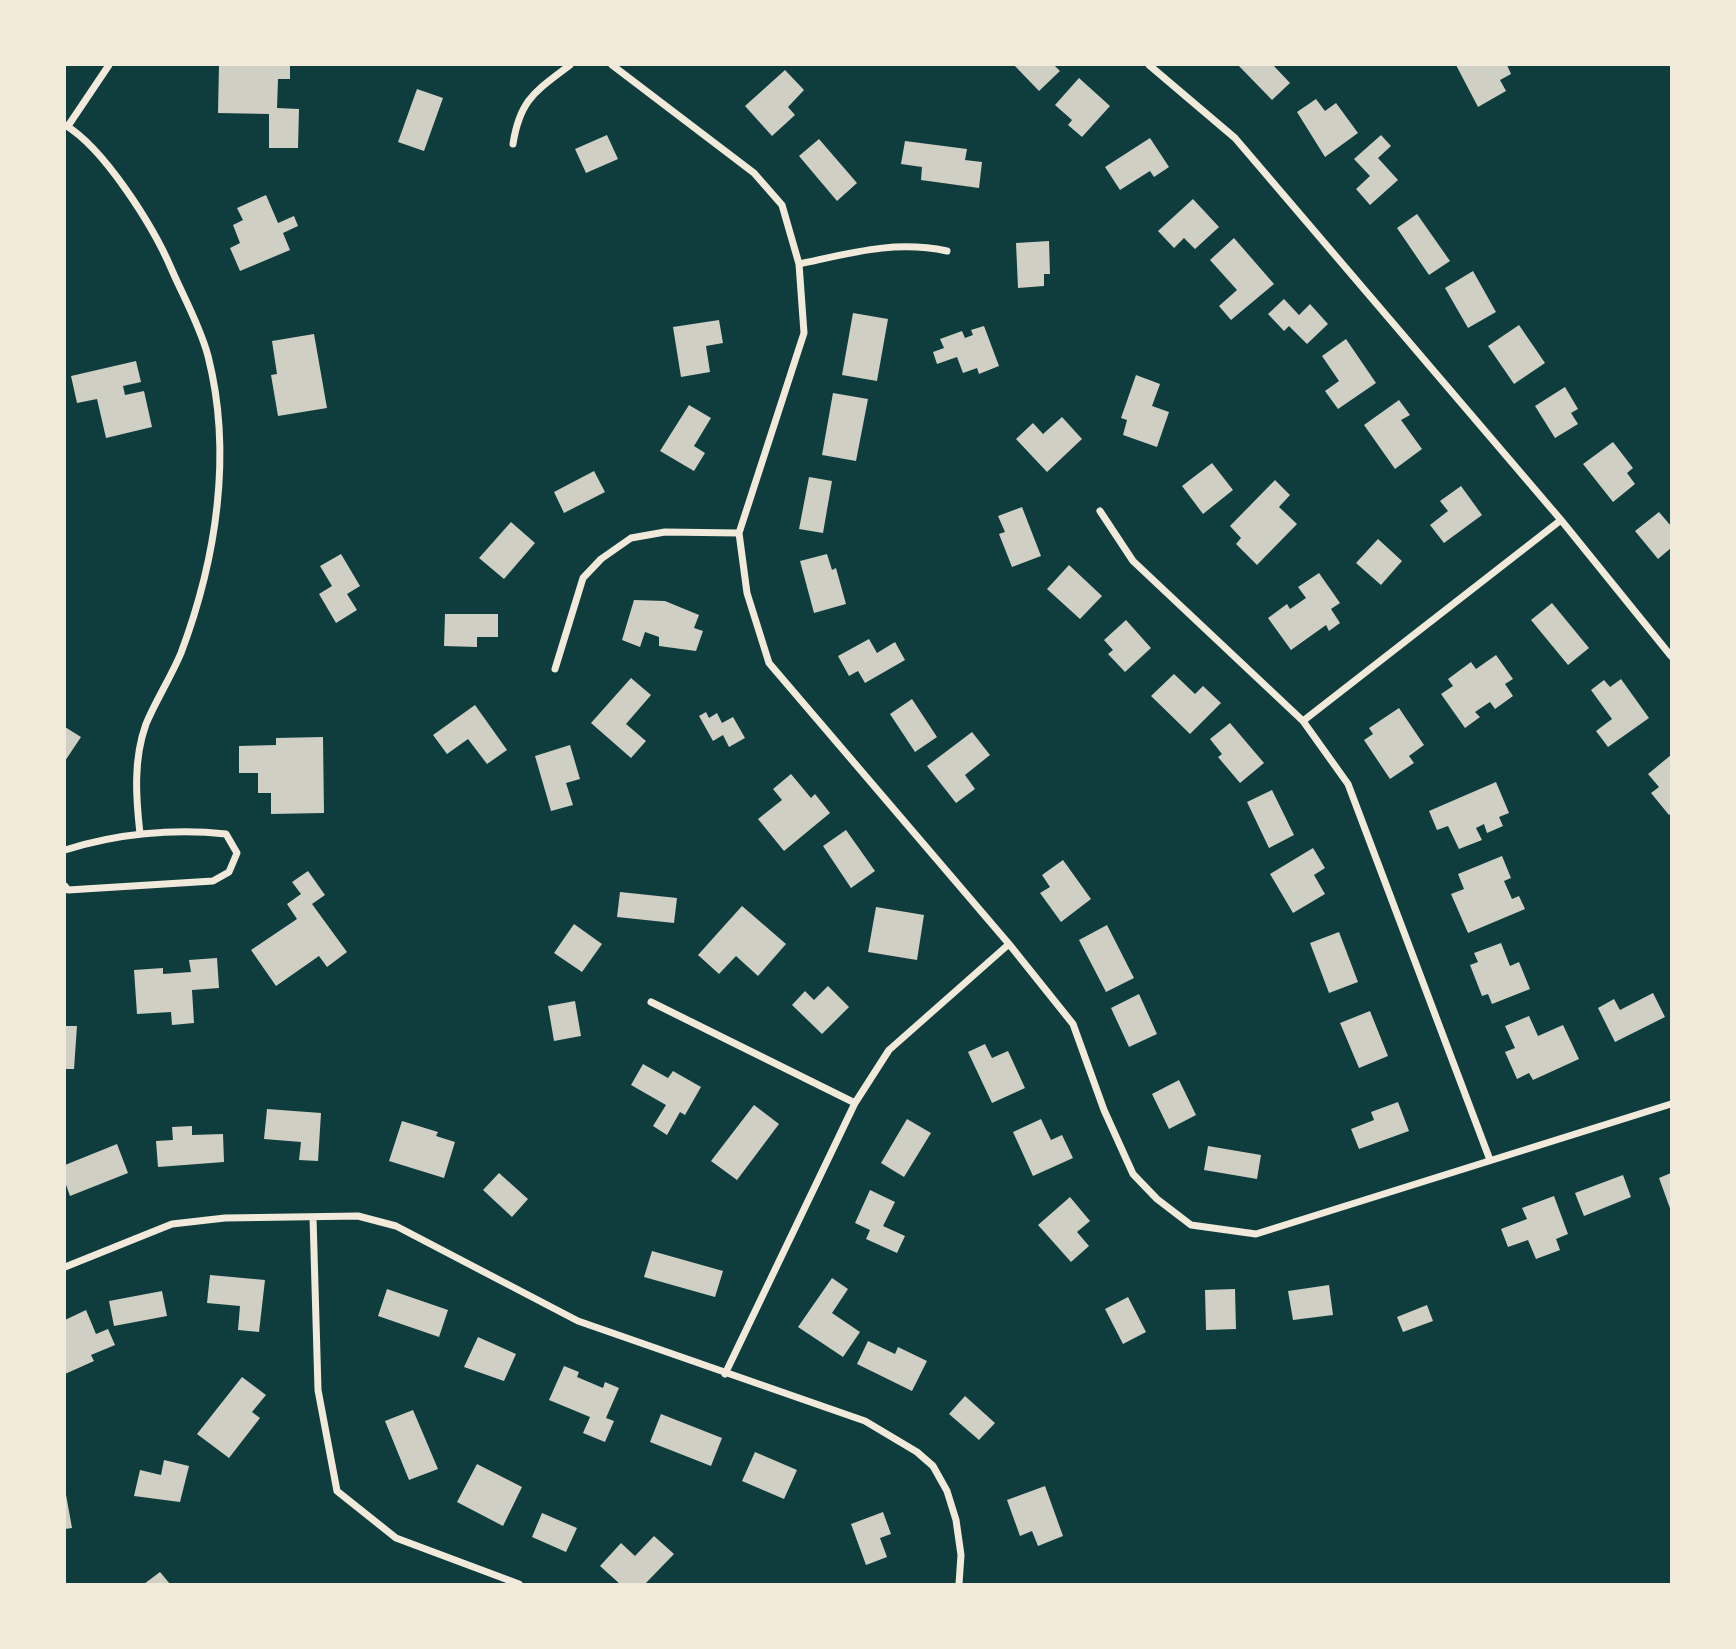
<!DOCTYPE html>
<html>
<head>
<meta charset="utf-8">
<style>
  body { margin:0 }
  #map { position:relative; width:1736px; height:1649px; overflow:hidden; background:#0f3d3e; font-family:"Exo 2",sans-serif }
  canvas { display:block }
  .frame { position:absolute; inset:0; border:66px solid #f1e9da; pointer-events:none }
</style>
</head>
<body>
<div id="map">
<canvas width="1736" height="1649"></canvas>
<div class="frame"></div>
</div>
<script>
const c = document.querySelector('canvas').getContext('2d');
c.lineJoin = 'round';
function paint(path, color) {
  c.fillStyle = color;
  c.fill(path, 'evenodd');
}
function stroke(path, color, width, dash) {
  c.strokeStyle = color;
  c.lineWidth = width;
  c.lineCap = dash ? 'butt' : 'round';
  c.setLineDash(dash || []);
  c.stroke(path);
}
paint(new Path2D(`
  M219,65h71v14h-12l-1,29 22,1 -1,39h-29v-34l-51,-1z
  M1014,65h40l6,6 -21,20z
  M1238,65h35l17,18 -18,17z
  M1456,65h51l4,9 -11,6 6,11 -28,16z
  M785,70l19,20 -16,17 7,8 -23,21 -27,-30z
  M1079,78l31,28 -28,31 -14,-12 4,-5 -17,-15z
  M417,89l26,9 -19,53 -26,-9z
  M1316,99l9,12 11,-8 22,30 -33,24 -28,-45z
  M607,135l11,24 -32,14 -11,-24z
  M1381,135l10,11 -13,12 20,22 -28,25 -14,-16 14,-13 -16,-17z
  M1150,138l19,29 -15,10 -4,-6 -30,19 -15,-23z
  M819,139l38,44 -20,18 -38,-45z
  M905,141l62,8 -2,11 17,2 -3,26 -58,-8 1,-13 -21,-3z
  M266,195l12,28 16,-7 4,10 -15,7 7,17 -50,21 -10,-23 10,-5 -7,-18 10,-5 -6,-12z
  M1193,199l26,28 -24,22 -11,-11 -10,10 -16,-17z
  M1417,214l33,47 -21,14 -32,-47z
  M1234,238l40,46 -43,36 -12,-14 18,-16 -27,-30z
  M1049,241l1,33h-6v12l-26,2 -2,-45z
  M1473,271l23,41 -28,16 -23,-40z
  M1284,299l15,16 11,-11 18,20 -21,20 -18,-18 -5,5 -16,-17z
  M853,313l35,6 -11,62 -35,-6z
  M719,320l4,23 -17,3 4,26 -29,5 -8,-50z
  M1519,325l26,38 -31,21 -26,-38z
  M984,326l15,40 -20,8 -2,-6 -14,5 -6,-16 -20,7 -4,-12 11,-4 -4,-9 22,-8 3,7 8,-3 -2,-5z
  M314,334l13,74 -49,8 -7,-41 6,-1 -5,-33z
  M1346,339l30,44 -38,26 -13,-18 14,-10 -17,-25z
  M136,361l5,21 -18,4 2,9 19,-4 8,36 -46,11 -9,-39 -20,4 -6,-27z
  M1136,375l24,9 -8,22 17,6 -12,35 -34,-12 4,-15 -6,-2z
  M1565,387l13,22 -7,4 7,11 -23,14 -20,-32z
  M833,393l35,6 -12,62 -34,-6z
  M1399,400l11,15 -9,5 21,29 -27,20 -31,-44z
  M689,405l22,13 -17,28 11,7 -11,18 -34,-20z
  M1062,417l20,22 -35,33 -31,-33 17,-16 10,11z
  M1613,442l20,26 -6,5 8,11 -22,18 -30,-38z
  M1212,463l21,27 -30,24 -21,-28z
  M594,471l11,21 -41,21 -10,-21z
  M809,477l23,4 -9,52 -24,-4z
  M1275,480l15,15 -11,12 18,17 -40,41 -21,-21 5,-6 -11,-12z
  M1461,486l21,29 -38,28 -14,-18 18,-14 -8,-10z
  M1022,507l19,49 -29,11 -13,-33 6,-2 -7,-16z
  M1659,512l12,14v22l-13,11 -23,-28z
  M511,522l24,21 -31,36 -25,-21z
  M1378,539l24,22 -21,24 -25,-22z
  M341,554l19,32 -13,8 10,16 -21,13 -17,-29 13,-8 -12,-20z
  M827,554l5,16 4,-2 10,36 -32,9 -14,-52z
  M1069,565l33,31 -22,23 -33,-30z
  M1319,573l21,30 -9,6 9,14 -11,8 -3,-6 -35,25 -23,-32 19,-14 3,5 16,-11 -8,-11z
  M634,600l31,1 34,14 -5,13 9,3 -7,20 -37,-5v-9l-14,-5 -5,15 -18,-7z
  M1552,603l37,45 -21,17 -37,-45z
  M445,614h53v23h-21v10l-33,-1z
  M1126,620l25,28 -26,24 -17,-18 5,-4 -9,-10z
  M869,639l8,14 18,-11 10,18 -40,23 -7,-12 -9,5 -11,-20z
  M1496,655l17,24 -8,5 8,12 -18,13 -5,-7 -15,10 5,5 -15,11 -24,-34 12,-8 -5,-7 23,-17 5,7z
  M1174,674l21,20 8,-8 18,17 -31,31 -39,-38z
  M631,678l20,17 -25,29 20,17 -15,17 -40,-35z
  M1621,679l28,39 -41,29 -12,-16 16,-12 -21,-29 13,-10 6,7z
  M912,699l25,38 -22,15 -25,-38z
  M475,705l32,45 -20,14 -19,-25 -21,15 -14,-19z
  M1399,708l25,37 -15,11 5,7 -24,16 -26,-39 9,-6 -4,-6z
  M706,712l3,6 8,-5 5,10 11,-6 12,21 -16,9 -6,-12 -10,6 -14,-25z
  M1230,723l34,40 -24,20 -22,-26 4,-3 -12,-15z
  M65,727l16,10 -16,24z
  M972,732l18,23 -25,20 10,14 -19,14 -29,-37z
  M323,737l1,76 -53,1v-21h-13v-20h-19v-27l37,-1v-7z
  M570,745l10,34 -14,4 7,22 -22,6 -16,-55z
  M1671,755v58l-2,2 -18,-22 8,-6 -11,-13z
  M791,774l20,24 4,-4 15,19 -46,38 -26,-32 24,-19 -9,-11z
  M1496,782l13,31 -10,4 4,9 -16,7 -3,-9 -8,4 6,12 -23,9 -11,-23 -11,4 -8,-19z
  M1272,790l22,45 -25,13 -22,-46z
  M846,830l29,41 -24,17 -28,-42z
  M1313,848l12,20 -11,7 11,19 -32,19 -23,-39z
  M1502,856l9,22 -7,3 8,18 7,-3 6,13 -57,24 -17,-39 13,-5 -6,-15z
  M1063,860l28,39 -30,23 -21,-29 10,-6 -8,-12z
  M308,871l17,24 -13,9 35,48 -20,15 -8,-11 -43,30 -25,-36 46,-31 -10,-15 14,-10 -9,-12z
  M620,892l57,6 -3,25 -57,-6z
  M742,906l44,38 -28,32 -22,-20 -17,18 -21,-19z
  M876,907l48,8 -7,45 -49,-8z
  M574,924l28,20 -20,28 -28,-19z
  M1107,925l27,53 -28,14 -27,-52z
  M1339,932l19,50 -29,11 -19,-50z
  M1501,943l9,23 9,-4 11,27 -38,15 -4,-10 -6,2 -12,-31 8,-3 -4,-9z
  M217,958l2,30 -27,2 2,33 -22,2 -1,-13 -34,2 -3,-44 29,-2v6l28,-2 -2,-12z
  M828,986l21,21 -27,27 -30,-29 13,-14 9,9z
  M1653,993l12,24 -50,25 -17,-34 16,-9 6,11z
  M1139,994l18,40 -28,13 -18,-39z
  M575,1001l6,35 -27,5 -6,-35z
  M1370,1011l18,45 -29,12 -19,-45z
  M1529,1016l9,20 25,-11 16,34 -46,21 -4,-7 -12,6 -12,-27 10,-4 -10,-22z
  M65,1026h12l-3,43h-9z
  M985,1044l7,14 16,-7 17,37 -33,15 -24,-51z
  M643,1064l25,14 5,-7 28,16 -16,28 -5,-3 -13,23 -14,-9 13,-21 -35,-20z
  M1179,1080l17,35 -27,14 -17,-35z
  M1398,1102l11,29 -50,18 -8,-20 23,-9 -3,-8z
  M754,1105l25,19 -42,56 -26,-19z
  M267,1109l54,4 -3,48 -19,-1 2,-18 -37,-3z
  M907,1119l24,14 -27,44 -23,-14z
  M1041,1119l10,21 11,-5 11,23 -40,18 -20,-44z
  M402,1121l36,11 -2,4 19,6 -11,36 -55,-17z
  M192,1126v9l31,-1 1,28 -66,5 -2,-26 17,-1 -1,-13z
  M117,1144l11,29 -58,23 -5,-14v-17z
  M1208,1146l53,9 -4,24 -53,-9z
  M499,1173l29,26 -16,18 -29,-27z
  M1671,1173v38l-12,-33z
  M1623,1175l8,22 -47,19 -9,-23z
  M870,1190l25,12 -12,24 22,10 -8,17 -31,-14 4,-9 -15,-7z
  M1554,1196l14,38 -12,5 4,11 -24,9 -8,-19 -20,7 -7,-18 26,-10 -5,-11z
  M1070,1197l20,24 -13,11 12,14 -18,16 -33,-37z
  M652,1251l71,20 -8,26 -71,-20z
  M210,1275l55,5 -6,52 -21,-2 2,-24 -33,-3z
  M832,1278l16,11 -16,24 28,19 -17,25 -45,-30z
  M1329,1285l4,30 -40,5 -5,-29z
  M387,1289l61,21 -9,27 -61,-21z
  M1235,1289l1,40 -30,1 -1,-40z
  M162,1291l5,25 -53,10 -5,-25z
  M1128,1297l18,35 -23,12 -18,-35z
  M1427,1305l6,16 -30,11 -6,-15z
  M86,1310l10,24 12,-5 7,16 -24,10 3,6 -29,13v-54z
  M478,1337l38,17 -12,27 -40,-14z
  M868,1341l27,13 3,-7 29,14 -15,30 -55,-27z
  M564,1366l15,6 -2,5 26,11 2,-6 14,6 -13,30 8,3 -9,21 -22,-9 7,-16 -41,-17z
  M242,1377l24,18 -14,17 8,6 -31,40 -32,-24z
  M965,1396l30,27 -16,17 -30,-26z
  M413,1410l25,59 -29,11 -24,-59z
  M661,1414l61,24 -11,28 -61,-24z
  M755,1452l42,18 -13,29 -42,-18z
  M164,1460l25,6 -9,36 -46,-6 6,-26 21,5z
  M477,1464l45,23 -19,39 -46,-24z
  M1045,1486l18,50 -25,10 -6,-15 -12,5 -13,-36z
  M65,1489l7,39 -7,1z
  M883,1512l8,22 -11,4 7,19 -21,8 -15,-41z
  M542,1513l35,15 -11,24 -34,-15z
  M654,1536l20,18 -29,30h-25l-20,-18 21,-23 14,13z
  M160,1572l10,12h-26z`), '#cfcfc3');
stroke(new Path2D(`
  M612,65l142,108 28,32 17,59 5,69 -65,200 8,60 22,70 240,281 64,80 31,86 29,64 24,25 34,26 65,9 415,-130
  M1149,65l86,73 326,382 110,136
  M65,125c39,23 88,101 106,143 12,28 29,58 37,88 25,98 8,204 -27,297 -10,24 -25,47 -35,71 -13,36 -10,74 -6,110
  M68,126l41,-61
  M513,144c7,-45 23,-53 57,-79
  M799,264c52,-11 95,-24 148,-13
  M1100,511l33,50 170,160 45,63 142,376
  M555,669l28,-91 18,-19 30,-21 34,-6 74,1
  M1303,721l258,-201
  M65,850c50,-16 108,-22 161,-16l11,19 -8,19 -16,9 -145,9 -3,-4
  M651,1002l204,101
  M313,1217l5,173 19,101 59,47 123,46
  M65,1267l107,-43 53,-6 133,-2 38,10 182,95 287,100 52,31 16,14 14,25 9,29 5,35 -2,29
  M725,1374l130,-271 34,-53 120,-106`), '#f1e9da', 7);
</script>
</body>
</html>
